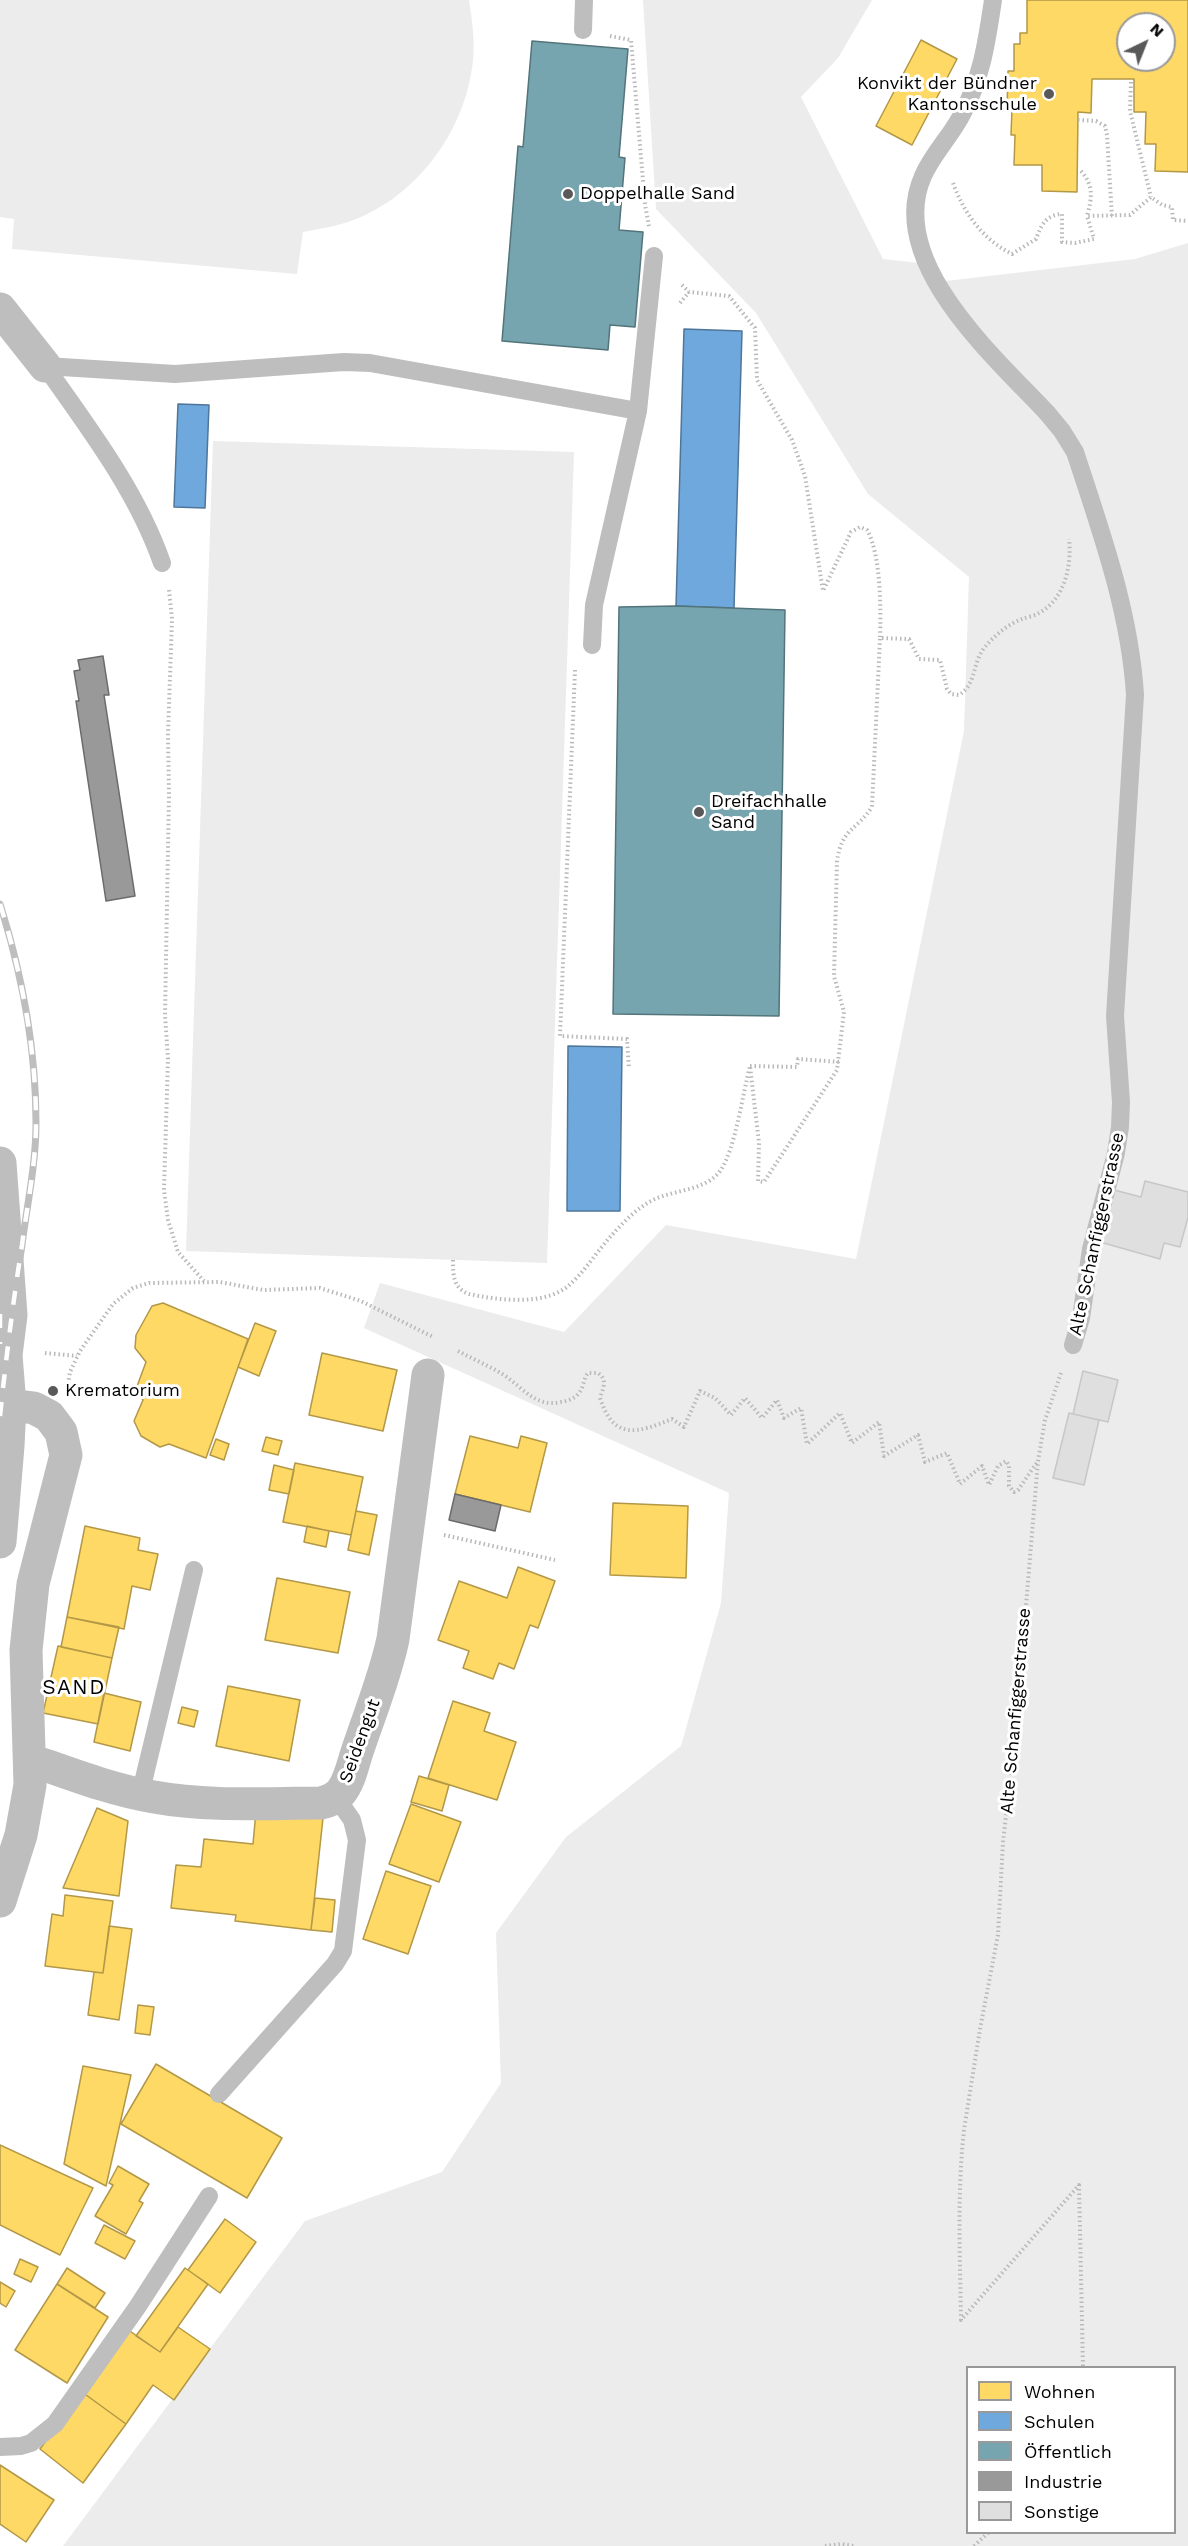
<!DOCTYPE html>
<html>
<head>
<meta charset="utf-8">
<style>
  body { margin:0 }
  #map { position:relative; width:1188px; height:2546px; overflow:hidden; background:#fff; font-family:"Work Sans",sans-serif }
  canvas { display:block }
  .legend { position:absolute; left:966px; top:2366px; width:210px; height:168px; box-sizing:border-box; background:#fff; border:2px solid #999; margin:0; padding:8px 10px; list-style:none; font-size:18px; color:#000 }
  .legend li { display:flex; align-items:center; gap:12px; height:30px }
  .legend b { width:30px; border:2px solid #999 }
  .north { position:absolute; left:1116px; top:12px; width:60px; height:60px; box-sizing:border-box; background:#fff; border:2px solid #999; border-radius:50%; rotate:43deg; font-size:16px; font-weight:700; line-height:24px; text-align:center; color:#000 }
  .north::after { content:''; display:block; margin:auto; width:21px; height:27px; background:#595959; clip-path:polygon(50% 0,100% 100%,50% 72%,0 100%) }
</style>
</head>
<body>
<div id="map">
<canvas width="1188" height="2546"></canvas>
<ul class="legend">
<li><b style="height:16px;background:#ffd966"></b>Wohnen</li>
<li><b style="height:16px;background:#6fa8dc"></b>Schulen</li>
<li><b style="height:16px;background:#76a5af"></b>Öffentlich</li>
<li><b style="height:16px;background:#999"></b>Industrie</li>
<li><b style="height:16px;background:#dfdfdf"></b>Sonstige</li>
</ul>
<div class="north">N</div>
</div>
<script>
const c = document.querySelector('canvas').getContext('2d');
c.lineJoin = 'round';
function paint(path, color) {
  c.fillStyle = color;
  c.fill(path, 'evenodd');
}
function stroke(path, color, width, dash) {
  c.strokeStyle = color;
  c.lineWidth = width;
  c.lineCap = dash ? 'butt' : 'round';
  c.setLineDash(dash || []);
  c.stroke(path);
}
function drawText(font, color, halo, rows, align = 'center') {
  c.font = font + ' "Work Sans",sans-serif';
  c.lineWidth = 6;
  c.setLineDash([]);
  c.textBaseline = 'middle';
  c.strokeStyle = halo;
  c.fillStyle = color;
  for (const [text, x, y, turn = 0] of rows) {
    c.save();
    c.translate(x, y);
    c.rotate((+turn || 0) * Math.PI / 180);
    c.textAlign = isNaN(turn) ? turn : align;
    if (halo) c.strokeText(text, 0, 0);
    c.fillText(text, 0, 0);
    c.restore();
  }
}
paint(new Path2D(`
  M0,0h469c3,20 6,39 4,60 -7,71 -57,139 -125,162 -15,5 -30,7 -45,10l-6,42 -285,-25 2,-30 -14,-2z
  M643,0h229l-34,58 -37,39 82,162 45,5 9,18 198,-23 53,-16v2303h-1125l242,-325 137,-49 59,-89 -5,-150 70,-96 115,-91 40,-143 8,-110 -365,-165 16,-45 184,49 102,-107 190,34 108,-528 5,-154 -101,-83 -112,-181 -100,-104zM968,2368h206v164h-206z
  M213,441l361,11 -27,811 -361,-12z`), '#ececec');
const homes = new Path2D(`
  M1027,0h161v172l-33,-1 1,-27h-11l1,-32h-12v-33h-42l-1,34 -13,-1 -1,80 -35,-1v-26h-28l1,-30h-4l1,-26h-5l1,-38h6v-27h6v-11h7zM1128,24h36v36h-36z
  M921,40l36,19 -45,86 -36,-19z
  M163,1303l85,36 -42,119 -37,-14 -9,3 -19,-11 -7,-15 9,-21 -7,-11 10,-27 -11,-14 1,-13 16,-29z
  M255,1323l21,8 -17,45 -21,-9z
  M322,1353l75,17 -14,61 -74,-16z
  M470,1436l48,12 3,-12 26,7 -17,69 -75,-18z
  M266,1437l16,4 -4,14 -16,-4z
  M216,1439l13,5 -5,16 -14,-5z
  M295,1463l68,14 -12,58 -68,-13z
  M274,1465l20,5 -5,24 -20,-4z
  M613,1503l75,3 -2,72 -76,-3z
  M356,1511l21,4 -8,40 -21,-5z
  M85,1526l55,12 -2,12 20,4 -8,36 -18,-4 -8,43 -57,-12z
  M307,1526l22,5 -3,16 -22,-5z
  M518,1567l37,14 -17,47 -8,-3 -16,44 -15,-6 -6,16 -30,-11 6,-17 -31,-11 21,-59 48,17z
  M277,1578l73,14 -12,61 -73,-13z
  M67,1617l52,10 -7,31 -51,-11z
  M58,1646l54,12 -14,66 -55,-11z
  M228,1686l72,14 -11,61 -73,-15z
  M104,1693l37,9 -11,49 -36,-9z
  M453,1701l37,12 -6,18 32,11 -19,58 -69,-22z
  M182,1707l16,4 -4,16 -16,-4z
  M419,1776l30,9 -7,26 -31,-9z
  M411,1804l50,18 -22,60 -50,-18z
  M97,1808l31,13 -9,75 -56,-8z
  M256,1811l67,7 -12,112 -76,-9 1,-6 -65,-7 5,-43 25,2 3,-28 49,5z
  M386,1871l45,15 -23,68 -45,-15z
  M65,1895l48,6 -10,72 -58,-7 7,-52 11,2z
  M315,1898l20,2 -3,32 -21,-2z
  M109,1926l23,3 -13,91 -31,-5 6,-43 9,1z
  M138,2005l16,2 -4,28 -15,-2z
  M156,2064l126,74 -35,60 -126,-74z
  M83,2066l48,9 -25,111 -42,-22z
  M0,2145l93,43 -33,67 -60,-30z
  M118,2166l31,18 -10,17 4,2 -17,31 -31,-18 18,-31 -4,-2z
  M225,2219l31,23 -36,51 -32,-23z
  M104,2225l31,16 -10,18 -30,-16z
  M20,2259l18,8 -7,15 -17,-8z
  M67,2268l38,25 -10,15 -38,-24z
  M185,2268l23,16 -48,68 -24,-16z
  M0,2282l15,9 -9,16 -6,-4z
  M57,2284l51,33 -41,66 -52,-33z
  M178,2327l32,22 -36,51 -21,-15 -27,39 -44,-32 45,-63 33,23z
  M82,2392l44,32 -43,59 -43,-34z
  M0,2465l54,35 -28,42 -26,-18z`);
paint(homes, '#ffd966');
stroke(homes, '#b29847', 1.5);
const schools = new Path2D(`
  M684,329l58,2 -8,277 -58,-2z
  M178,404l31,1 -4,103 -31,-1z
  M568,1046l54,1 -2,164h-53z`);
paint(schools, '#6fa8dc');
stroke(schools, '#4e769a', 1.5);
const public = new Path2D(`
  M532,41l96,8 -9,108 6,1 -6,72 24,2 -8,95 -25,-2 -2,25 -106,-9 16,-195 5,1z
  M676,606l109,4 -6,406 -166,-2 6,-407z`);
paint(public, '#76a5af');
stroke(public, '#53747a', 1.5);
const industry = new Path2D(`
  M103,656l6,39h-5l31,201 -29,5 -30,-200h3l-5,-30 6,-1 -2,-10z
  M455,1494l46,11 -6,26 -46,-11z`);
paint(industry, '#999');
stroke(industry, '#6b6b6b', 1.5);
const building = new Path2D(`
  M1145,1181l43,11v25l-8,30 -16,-4 -4,16 -60,-17 14,-52 27,7z
  M1083,1371l35,9 -10,42 -35,-8z
  M1069,1413l30,7 -15,65 -31,-7z`);
paint(building, '#dfdfdf');
stroke(building, '#c7c7c7', 1.5);
stroke(new Path2D(`
  M610,36l21,4 14,164 4,23
  M1131,82l-1,29 21,86
  M1078,120l18,1 9,5 2,9 5,82
  M1081,171c13,15 11,27 6,45
  M953,183c11,30 29,56 59,71l24,-15c5,-14 10,-24 26,-25v28l13,1 19,-4 -7,-23 43,-1 21,-18 11,8 10,2 1,13 15,1
  M682,285l7,7 40,4 26,32 2,52 35,60 13,36 18,115 28,-59 9,-5 7,3c14,24 14,80 13,108l29,1 10,20 21,1 7,29 4,5 8,1c18,-11 13,-33 26,-48 9,-11 23,-23 37,-28 5,-2 12,-3 17,-6 26,-14 33,-48 30,-74
  M680,303l9,-11
  M169,590l3,29 -4,116 1,59 -4,221 3,44 -4,131 4,30 10,32 26,29
  M575,670l-15,366 67,3 2,30
  M750,1066l47,1 1,-8 42,3
  M453,1260c0,15 0,28 16,34 29,6 72,12 98,-7 17,-14 30,-36 45,-52 10,-11 21,-23 34,-31 21,-15 58,-11 74,-33 15,-20 23,-79 30,-105l9,77 -1,38 6,1 73,-112 7,-58 -10,-36 3,-115c5,-33 19,-30 35,-54l8,-169
  M458,1351c15,8 31,15 46,24 19,13 32,33 57,27 6,-1 13,-3 17,-8 6,-6 5,-15 10,-21h10c10,7 5,15 2,25 14,43 37,35 72,21l12,8 16,-36 15,7 16,17 14,-17 17,20 15,-18 7,18 17,-10 6,36 33,-31 12,30 27,-21 5,34 34,-21 7,27 22,-9 13,31 22,-18 7,19 9,-19 8,-5 3,4v21l5,6 4,-2 20,-29
  M45,1353l32,3
  M1061,1373l-16,47 -7,41 -22,265 -13,116 -5,93 -18,94 -16,101c-7,63 -4,126 -3,190l118,-135 4,183
  M68,1384l2,-12 10,-21 33,-47 20,-16 16,-5 71,-1 43,8 57,-2 41,13 72,36
  M444,1535l111,25
  M825,2546l16,-2 13,2
  M974,2546l15,-14`), '#b9b9b9', 4, [1.5, 3]);
stroke(new Path2D(`
  M993,0c-6,41 -12,82 -33,118 -11,20 -28,37 -37,58 -38,86 72,181 125,238l14,17 13,21c26,79 55,160 60,243l-20,321 6,86 -1,25 -4,26 -25,96 -10,69 -8,27
  M583,30l1,-30
  M45,366l130,8 169,-12 26,1 268,48 16,-155
  M45,366c43,61 92,125 117,197
  M592,645l2,-40 44,-194
  M140,1795l54,-225
  M219,2094l116,-130 8,-13 14,-111 -5,-20 -16,-23
  M0,2447l21,-1 10,-3 24,-19 83,-118 71,-110`), '#bebebe', 18);
stroke(new Path2D(`
  M0,309l45,57
  M0,1163l11,152 -5,40 4,50 -2,41 -8,96
  M31,1760c40,14 81,30 123,37 55,10 112,6 167,6 8,-2 14,-4 20,-11 9,-11 12,-29 17,-43 12,-36 27,-72 35,-110l35,-264
  M0,1901l21,-66 9,-50 -4,-135 7,-66 33,-129 -5,-23 -12,-16 -15,-8 -24,-3`), '#bebebe', 33);
const rail = new Path2D(`
  M0,904c22,70 36,146 36,219 0,41 -9,82 -14,122 -9,57 -16,114 -22,171
  M0,1314v30`);
stroke(rail, '#bebebe', 7);
stroke(rail, '#fff', 4.5, [14]);
for (const [x, y, r, color] of [
  [1049,94,6,"#595959"],
  [568,194,6,"#595959"],
  [699,812,6,"#595959"],
  [53,1391,6,"#595959"]
]) {
  const dot = new Path2D();
  dot.arc(x, y, r, 0, 2 * Math.PI);
  c.fillStyle = color;
  c.fill(dot);
  stroke(dot, '#fff', 2);
}
drawText('18px', '#000', '#fff', [
  ["Konvikt der Bündner",1037,84,"right"],
  ["Kantonsschule",1037,105,"right"],
  ["Doppelhalle Sand",580,194],
  ["Dreifachhalle",711,802],
  ["Sand",711,823],
  ["Krematorium",65,1391]
], 'left');
drawText('18px', '#000', '#fff', [
  ["Alte Schanfiggerstrasse",1097,1234,-78],
  ["Alte Schanfiggerstrasse",1016,1711,-85],
  ["Seidengut",360,1741,-70]
]);
c.letterSpacing = '1.5px';
drawText('21px', '#000', '#fff', [
  ["SAND",74,1688]
]);
c.letterSpacing = '0px';
</script>
</body>
</html>
